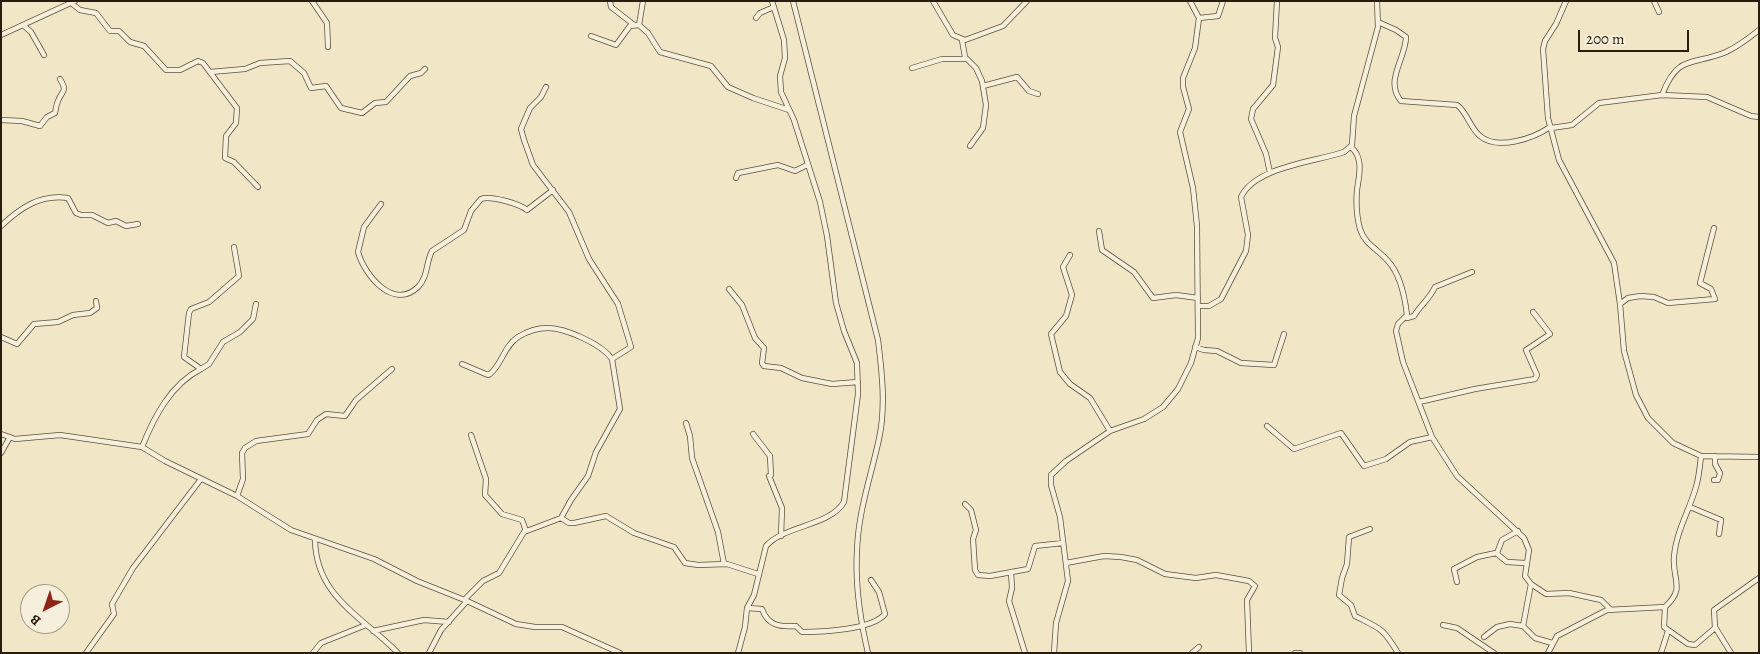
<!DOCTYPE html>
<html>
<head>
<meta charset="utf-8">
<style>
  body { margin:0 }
  #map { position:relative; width:1760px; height:654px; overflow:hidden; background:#f1e7c7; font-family:Alegreya,serif }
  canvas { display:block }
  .frame { position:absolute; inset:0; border:2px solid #2b1d0e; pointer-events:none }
  .north { position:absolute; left:20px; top:584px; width:50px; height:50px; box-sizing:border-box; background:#f6efdb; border:1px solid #a59b89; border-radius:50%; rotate:221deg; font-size:14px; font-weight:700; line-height:20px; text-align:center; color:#2b1d0e }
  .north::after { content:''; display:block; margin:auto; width:18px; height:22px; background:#8f2418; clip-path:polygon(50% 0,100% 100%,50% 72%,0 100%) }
  .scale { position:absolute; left:1578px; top:30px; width:111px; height:22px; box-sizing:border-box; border:2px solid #2b1d0e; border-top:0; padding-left:6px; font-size:15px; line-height:18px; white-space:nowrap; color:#2b1d0e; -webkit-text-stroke:4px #f6efdb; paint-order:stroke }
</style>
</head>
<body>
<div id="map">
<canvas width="1760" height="654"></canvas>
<div class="frame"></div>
<div class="north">B</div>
<div class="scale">200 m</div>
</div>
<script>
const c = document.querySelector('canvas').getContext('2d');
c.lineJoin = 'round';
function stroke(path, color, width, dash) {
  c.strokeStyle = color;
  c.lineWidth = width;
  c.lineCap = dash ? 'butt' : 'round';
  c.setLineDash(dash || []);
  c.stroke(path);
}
const street = new Path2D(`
  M312,1l15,22 1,24
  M610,1l1,6 22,17
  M793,1l85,339c4,32 8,67 1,99 -8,37 -21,73 -22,112 -2,34 3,68 11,102
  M933,1l20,34 12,5 38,-14 24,-25
  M1190,1l9,17
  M1566,1l-10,23 -11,17 -2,8 5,69 11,42 55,103 6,41 4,47 12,44 12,23 25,25 28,13 58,1
  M1654,1l5,11
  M71,3l9,7 16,3 14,18h9l11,11 14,4 22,24h14l18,-9 5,2 34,45 -1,15 -10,13 -1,22 9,4 24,25
  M756,18l4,-5 14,-6
  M1378,22l18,8 10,7c0,21 -22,44 -5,64l56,4c10,7 13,23 23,31 18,15 54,2 70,-9
  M23,25l8,7 13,23
  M639,25l4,-24
  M1,35l74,-34
  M591,36l25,9 14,-19 9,-1 9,8 12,19 51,14 17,21 25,11 36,12
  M962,40l3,17 11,11 6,13 4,24 -3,23 -13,18
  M912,68l30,-9h24
  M210,72l35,-3 15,-6 30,-2 14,12 7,15 15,-2 15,22 21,5 13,-10 11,-1 24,-26 11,-3 4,-4
  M983,86l34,-9 12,14 9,3
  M1662,95c16,-42 31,-29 64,-43 11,-5 23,-14 33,-22
  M1,120l21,1 18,5 7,-9 8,-4c1,-4 1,-8 3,-12 4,-11 10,-9 2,-22
  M1551,128l21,-3 27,-22 63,-8 45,2 44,19 8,1
  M1351,147c13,11 8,29 6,43 -1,12 0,28 3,39 5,16 18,20 28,32 12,13 17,37 19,54l-9,9 -2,7 7,31 29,75 25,39 67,62 5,12 -4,26 6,8 -8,42 12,12 17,5
  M1270,173l-4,-19 -15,-35 2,-10 20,-24 5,-38 -3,-9 2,-37
  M736,178l2,-5 40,-8 17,6 12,-6
  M381,204l-17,23 -6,25c6,22 35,59 60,35 10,-10 8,-25 14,-36l32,-21 7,-19 10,-12c9,-4 39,5 46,11l26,-20
  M1,226c19,-18 39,-32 67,-28l8,15 5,2h11l16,8 8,-2 10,5 12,-2
  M1099,231l3,19 32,22 19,26 23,-3 22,3
  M1070,255l-7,12 9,28 -6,21 -15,18 9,38 10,12 20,14 20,33
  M729,289l13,16 13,33 9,10 -2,15 2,3 17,2 21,10 30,6 26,-2
  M1620,304l8,-6 12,-2 14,1 14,6 47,-4 -4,-10 -11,-6 14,-55
  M1198,306h11l12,-7 25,-48 2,-16 -7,-38c14,-30 73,-35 103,-45l8,-7 2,-29 24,-89 -1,-26
  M1407,318l7,-2c7,-12 15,-16 21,-29l37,-15
  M1,337l16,7 17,-20 24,-2 15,-7 17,-2 7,-5 -1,-7
  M1195,347l9,3 13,1 24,12 33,2 10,-31
  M462,364l26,11 2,-1c12,-10 14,-28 28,-37 8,-5 20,-9 30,-9 17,0 54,16 64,31
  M201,369l8,-5 14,-22 17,-10 13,-13 3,-15
  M1419,402l56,-13 60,-10 2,-4 -11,-25 24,-16 -17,-22
  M686,423l4,13 2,22 26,74 6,32
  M1267,426l27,23 47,-16 23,33 22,-7 24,-17 22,-5
  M1,434l14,5 45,-4 82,12 23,14 72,35 54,34 83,29 43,22 50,20 49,23 19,3h27l58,26
  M753,434l17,22 1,19 -2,1 13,32 -1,28
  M471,435l15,44 -1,16 17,19 20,6 4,11
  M142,447c12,-30 29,-63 59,-78l-17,-12 5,-44 2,-4 18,-7 30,-26 -5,-29
  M1,453l9,-16
  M1714,480h4l2,-7 -5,-9v-8
  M237,496l6,-17 -1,-26 3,-5 11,-7 52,-7 9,-14 9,-6 19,2 11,-16 36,-31
  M965,504l6,6 5,20 -3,9 2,31 3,5 12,1 38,-7 7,-23 28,-3
  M1690,507l31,13 -2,14
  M561,518l8,5h5l32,-7 28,17 40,14 11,16 13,2 29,-1 31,10
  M1370,529l-21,8 -2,27 -5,14 -3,17 12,10 4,11c26,13 27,11 43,37
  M315,540c1,57 48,77 83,113
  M1497,553l5,-13 16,-9
  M1066,563l38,-7 17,1 16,3 28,14 31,4 20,-3 33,6 6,5 -8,14 2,53
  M1011,572l1,16 -3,13 16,52
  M1457,582l-3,-13 23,-12 19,-4 11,9 18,1
  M1531,584l15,10 23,-1 32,7 9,9
  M465,599l18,-18 16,-8 25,-41 37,-14 10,-18 17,-24 8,-24 24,-43 -8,-50 19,-12 -13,-43 -29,-45 -20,-47 -36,-47 -9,-25 -3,-11 9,-21 11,-11 5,-10
  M1665,607l-1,20 24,17 7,1 20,-17 -1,-18 45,-32
  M747,608l15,1c6,17 18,18 34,17l6,6c19,0 70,-2 83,-18l-6,-22 -8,-12
  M1443,625l14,3 37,25
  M1715,627l16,26
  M373,631l51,-11 25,2
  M1484,637l13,-10 13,-3 13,2
  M86,653l28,-39 -2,-10 21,-36 68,-89
  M313,653l8,-10 45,-18
  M429,653l12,-23 26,-29
  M738,653l7,-26 2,-19 7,-13 12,-49c19,-21 64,-20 78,-44l14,-108 -1,-31 -13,-32 -8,-28 -9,-67 -7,-34 -26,-82 -13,-28 -1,-16 5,-18 -1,-18 -12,-39
  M1054,653l2,-30 12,-42 -8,-64 -9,-32v-10l15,-14 44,-30 34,-12 19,-12 15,-18 13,-26 7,-25 -1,-112 -4,-38 -13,-56 9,-23 -6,-22v-9l12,-30 4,-30 19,-2 5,-15
  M1192,653l7,-6
  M1295,653h5
  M1548,653l9,-17 50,-26 58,-3c21,-19 7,-27 9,-50 2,-25 15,-46 22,-70 3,-10 4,-21 5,-31
  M1661,653l7,-22`);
stroke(street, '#5c503c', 6);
stroke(street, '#f6efdb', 4.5);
</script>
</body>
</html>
